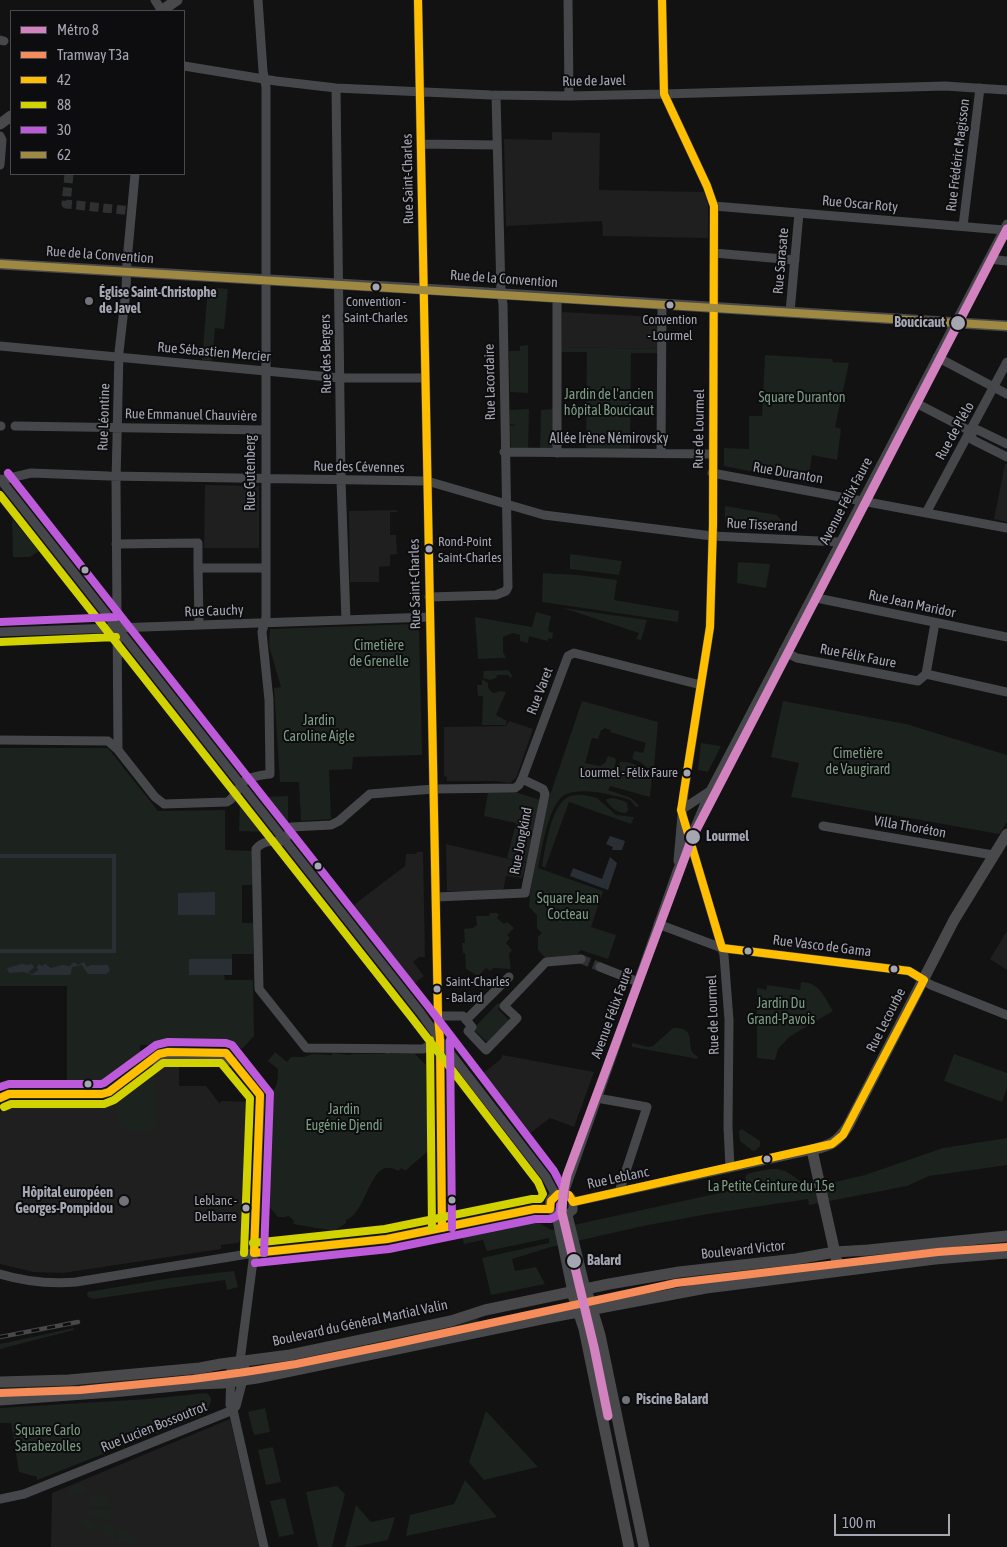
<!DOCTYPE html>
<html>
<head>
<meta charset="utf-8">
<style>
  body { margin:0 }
  #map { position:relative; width:1007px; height:1547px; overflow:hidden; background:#121212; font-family:"Asap Condensed",sans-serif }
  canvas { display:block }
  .legend { position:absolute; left:10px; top:10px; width:175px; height:165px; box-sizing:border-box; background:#0d0c0e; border:1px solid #494a50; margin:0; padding:6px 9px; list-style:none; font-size:15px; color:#a4a6b2 }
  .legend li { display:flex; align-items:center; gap:10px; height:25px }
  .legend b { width:25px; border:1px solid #494a50 }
  .scale { position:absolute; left:834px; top:1514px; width:116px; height:22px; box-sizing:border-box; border:2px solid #a4a6b2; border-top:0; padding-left:6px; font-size:15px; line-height:18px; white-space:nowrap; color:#a4a6b2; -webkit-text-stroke:4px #0d0c0e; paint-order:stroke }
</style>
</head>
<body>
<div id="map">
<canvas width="1007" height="1547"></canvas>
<ul class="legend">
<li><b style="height:6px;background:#d282be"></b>Métro 8</li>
<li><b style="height:6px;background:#f68c59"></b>Tramway T3a</li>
<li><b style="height:6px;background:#ffbe00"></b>42</li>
<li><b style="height:6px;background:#d2d200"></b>88</li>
<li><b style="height:6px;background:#bc5ada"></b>30</li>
<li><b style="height:6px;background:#9f8942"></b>62</li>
</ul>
<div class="scale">100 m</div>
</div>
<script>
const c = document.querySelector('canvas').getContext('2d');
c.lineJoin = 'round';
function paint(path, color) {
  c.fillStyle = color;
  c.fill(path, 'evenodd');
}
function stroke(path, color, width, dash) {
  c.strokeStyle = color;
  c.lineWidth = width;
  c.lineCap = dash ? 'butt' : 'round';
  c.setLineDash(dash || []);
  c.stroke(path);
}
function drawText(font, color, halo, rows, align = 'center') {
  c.font = font + ' "Asap Condensed",sans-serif';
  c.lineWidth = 4;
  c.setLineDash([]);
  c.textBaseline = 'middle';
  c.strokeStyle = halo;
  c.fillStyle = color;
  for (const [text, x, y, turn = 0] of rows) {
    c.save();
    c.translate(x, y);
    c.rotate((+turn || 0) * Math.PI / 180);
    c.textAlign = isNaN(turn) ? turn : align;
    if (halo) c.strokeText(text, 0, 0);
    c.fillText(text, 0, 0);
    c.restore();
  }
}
paint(new Path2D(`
  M552,132l48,1 -1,57 105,2 4,12v34l-105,-2 -1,-15 -96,5 -2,-87 48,1z
  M562,312l77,4 20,2 -1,31 -97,-2z
  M1005,464h2v58l-13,-3z
  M205,485l54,1v62h-55z
  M397,510v2h-7v23h6l1,19 -7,1v11l-11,1v15h-29l-1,-71z
  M509,721l24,8 -17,49 -6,5 -15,-2h-48v-4l-3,-1v-49l62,-1z
  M446,844l80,19 -4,15 -16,-2 -3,15h-56z
  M417,852h6l2,105h-6l-6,5 11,14 -7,5v2l-9,-4 -57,-72 54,-41 1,-12h10z
  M1007,931v39l-17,-11z
  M502,1055l92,17 -20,55 -24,-9 -21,16 -47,-60 19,-15z
  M161,1066h18v20h27l14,18 1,-3 31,1 -7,133 -7,8 -17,2v4l-158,24 -30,-1 -33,-8v-152l9,-6 101,-1z
  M230,1419l29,128h-208l1,-54z`), '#1f1f20');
paint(new Path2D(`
  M208,287l20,2 -4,40 -9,-1 -3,33 -10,-1z
  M528,345v48l-18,-1 -1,-41h11v-5z
  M561,347l97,2v4h-27l-1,101 -44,-1 1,-101h-26z
  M765,355l67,4 1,3 16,1 -14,64 6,2 -4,31 -25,-5 -4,28 -84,-17v-18l25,1v-33h13z
  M529,409l-1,41 -17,-2 -1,-22 6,-1 -6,-1v-14z
  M554,409v41h-14l1,-40z
  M725,506l52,9 4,5 -1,12 -48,-4 -7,-6z
  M12,519l27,32 -9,6h-17z
  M570,554l52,7 -3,14 -49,-6z
  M738,562l32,2 -4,24 -29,-5z
  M543,573l35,2 39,5 -3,20 65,11 -1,11 -136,-20z
  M563,608l84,12 -6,20 -5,-1 3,-6z
  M536,612l15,4 -3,15 5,2 -1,6 -4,-1v3l-19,-5 -1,7 -8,-2v-6l-7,-2 -10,4v15l3,6 -28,1 -3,-42 57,10z
  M413,624l6,6 3,125 -69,2 -1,12 -23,1 2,49 -30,2 -2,-39h-19l-6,-94 7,-1 -12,-41 1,-17z
  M508,670l4,5 -3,11 2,-7 -3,-4h-11l-1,3 -6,2 -7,-2 1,-7z
  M482,679l6,4c0,5 1,8 6,10l6,-2 6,1 -10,23 11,6 -1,4h-24l1,-29h-5l-1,-11h5z
  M582,701l76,21 -4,46 -4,2 -10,-8 -8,-3 2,-8 9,2 3,-10 -36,-11 1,-2 -7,-2 -1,2h-2l-3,9 -6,-1 -7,25 15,3 5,-3 3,-7 7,2 1,3 -2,8h4l2,-7c12,-2 25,8 32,16l-2,19 -40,-11 -2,4 23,8 8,8 -3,1 -6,-7c-16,-5 -47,-13 -64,-6 -18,9 -24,56 -28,74l65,23 -12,36 25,8 -8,24 -27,-9 -5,6 -28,4 -10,-10v-13l4,-4 -5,-5v-13l-8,-8 1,-14 17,-89z
  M783,701l123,23 101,31v67l-8,12 -208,-37 8,-34 -28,-6z
  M701,743l20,3 -13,26 -10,-2z
  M0,748h108l50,63 67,-1v40l27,1v34h-10v38h11v31h-21v21h-8l1,5h28l1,56 -12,13 -7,-4h-95v11l-37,28 -36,-1v-97h-67z
  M488,793h30l22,7 -13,62 -20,-4 9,-35 -32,-7z
  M584,795l13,3 19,17 18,2 -3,7 -62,-22 -24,66 -3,-2c3,-17 9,-61 26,-69 4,-2 11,-2 16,-2z
  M288,796v32l-25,-31z
  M613,798l11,3 3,2 1,7 -2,3c-9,0 -14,-5 -20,-12l1,-2z
  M240,800l25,32 -26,-1z
  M490,913h7l2,2 -2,3 7,6 3,-2 7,6 -7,7 3,3 -4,5 6,7 -3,4 2,15 -18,-1 -3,3 -4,-3 -8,8 -12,-7 -1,-16h-2l-1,-10h3l-1,-14 9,-1 4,-3 -1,-9h13z
  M801,982c19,0 23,15 32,29l-44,26 -11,12 -3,11 -18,-2v-70l10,2v-5l33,5z
  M498,1003l3,2 -3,4 12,12 -22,22 -15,-14z
  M673,1028c27,-2 10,22 24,28l1,3 -66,-12v-4l17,4 4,-1z
  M275,1052l12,10 4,-5h13l9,-3 19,1v-2l18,2 4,-2v1h32v-2h4v2l24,-1 12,12v23l2,3 -2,1 1,16 1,2 -1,1 2,15 -1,25 -23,20 -3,-3 -4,3c-28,-18 -30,42 -52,49v3l-11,8 -42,-7 1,-3 -6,-6 -2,2h-8l-10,-12 6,-109 -2,-4c6,-6 6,-14 6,-23l-10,-8z
  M954,1054l53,19v14l-5,15 -58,-21z
  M155,1070l1,56h-5v4l-29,1v-5h-4v-27z
  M742,1129l18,12v5l-4,4 -3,1 -13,-10 -1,-10z
  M1007,1138v27l-78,11 -22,10 -98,19 -1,-6 -100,15 -65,12 -92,21 -39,12 3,12 21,-4 9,17 -54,11 -9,-37 67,-15v-5l-62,13 -4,-11 -19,4 -3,-14 67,-14 23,14 191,-42 5,-14c34,-8 34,-8 62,14l56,-13 78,-27z
  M1007,1240v11l-147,14 -1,-10z
  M809,1261l1,10 -142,21 -2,-13z
  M234,1271l4,16 -11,3 -2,-10 -132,19 -5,-2 -1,-5 85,-14z
  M477,1316l3,12 -215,44 -2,-9z
  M74,1328v2l-74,19v-5z
  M212,1371l1,8 -213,17v-9z
  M207,1393l4,5c0,7 -4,13 -9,17l-165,65v-3l-18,-5 -8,-49h-11v-15l147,-9z
  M265,1408l5,24 -16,3 -6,-23z
  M486,1411l52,56 -54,13 -15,-18z
  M273,1447l8,35 -15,3 -8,-35z
  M465,1480l32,37 -91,19 4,-21 44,-11z
  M84,1482l2,12 -13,2 -7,-7z
  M337,1486l8,8 -13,53h-14l-12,-55z
  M103,1493l8,13 -19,2 -3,-12z
  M285,1498l9,36 -15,3 -9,-36z
  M356,1505l15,17 24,-5 -7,23 -35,7h-8z
  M110,1509l2,13 -22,-6 -5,-6z
  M73,1514l17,6 12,13 -16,-5z
  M95,1521l18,6 3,14 -4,-1z
  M116,1528l14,4 10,15 -21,-5z`), '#1c221d');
paint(new Path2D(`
  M610,836l15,5 -3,9h-10l1,-3 -7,-3z
  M0,854h116v99h-116v-4h112v-91h-112z
  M610,857l7,6 -9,27 -38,-14 3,-8 29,11z
  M215,892v23h-37v-22z
  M189,959h43v16h-43z
  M74,962l4,3 6,-3 3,5 4,-2h17l2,6 -4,3h-18l-6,-9 -10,2 -1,7 -3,1h-36l-8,-3 -15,1 -2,-5 15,-4 5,1 5,-1 2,3 -6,6 5,1 5,-4 -1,-3 2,-3 3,2 3,-2 6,4 11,-3 8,1z`), '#2a2f36');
stroke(new Path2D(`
  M69,174l-3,30 66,7
  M581,959l19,8`), '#2f3032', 9, [9, 4.5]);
stroke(new Path2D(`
  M155,0l7,11
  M418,0l20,1016 2,24 2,188
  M568,0l1,96
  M662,0l2,94 43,92 7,20 -1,319 -3,102 -26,165 -6,69
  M0,40l4,1
  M184,66l92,15 60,7 155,7 78,1 95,-2 281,-8 62,4
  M336,88l5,392 5,140
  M0,136l2,4 -2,25
  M421,144l75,1
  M714,206l290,24
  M963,226l17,-138
  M714,253l81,7
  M989,259l18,2
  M557,297v156
  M790,312l9,-99
  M0,346l340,32h85
  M937,357l70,37
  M914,402l56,29
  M0,426h1
  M15,426l250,4
  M1007,444l-29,-14 -8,1 3,9 34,17
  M504,452l209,2
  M661,453l1,-149
  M712,473l295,55
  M0,479l420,533 20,28 106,137 9,17
  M1,480l30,-7 78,3 318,5 117,34 168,21 128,6
  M926,513l81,-151
  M116,544l82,-1v25h67
  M198,568l1,57
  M429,597l67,-2 10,-4 2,-4 -5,-283 -2,-11 -5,-198
  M812,597l195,40
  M0,632l430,-15
  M783,651l14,7 121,23 8,-7
  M926,674l81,18
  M926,674l9,-51
  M0,740l108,1 10,9 37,47 9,7 63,-2c9,-4 10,-16 19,-22 6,-4 17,-5 24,-6l-1,-74 -7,-68 4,-15v-530l-3,-16 -5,-71
  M118,750l-2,-269 3,-129 7,-61 1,-30 8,-87
  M681,810l29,-19
  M683,817l41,138 5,65 -1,107 2,41
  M823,826l170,29
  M437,897l88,-4 20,-99 -2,-5 -21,-10
  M658,924l64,24 187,23 22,14 76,30
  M600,967l38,15
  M438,1016h25l9,11 -4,4 18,19 31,-32 -13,-12 42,-44 35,-3
  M466,1020l43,-43
  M440,1040l-17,9 -117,-1 -47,-59 -3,-140c7,-9 18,-8 29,-8l6,-14 40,-2 8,-4 31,-27 64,-5 81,-1 4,-3 3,-6 46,-123 6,-3 127,32
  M151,1060l82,1
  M0,1098l9,-4h93l7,-2 50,-38 9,-2 58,1 34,42v8l-6,150 -14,108
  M597,1098l50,9 -28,85
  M564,1193l113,-322 33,-80 297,-567
  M573,1202l239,-52
  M556,1215l10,1 7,-6v-10c-13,-18 -34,2 -17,15l16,77
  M568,1215l18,74
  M0,1274c26,8 49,10 76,8l178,-29 133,-14 147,-30h16
  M240,1361l-9,9 -1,35 3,5 31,137
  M233,1410l3,-4 9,-34v-4l-5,-7
  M0,1499l24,-5 209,-84`), '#46474b', 9);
stroke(new Path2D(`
  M161,11l16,-11
  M0,124l11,-8
  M0,264c336,19 671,40 1007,62
  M839,1271l-27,-121c19,-5 25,-7 36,-24l106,-206 53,-86
  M586,1289l14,46 44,212
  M572,1292l12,37 45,218
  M0,1382l69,-2 131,-12 21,-4 69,-9 161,-34 34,-11 124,-26 70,-12 117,-13 39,-7 33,-2 139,-14
  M0,1400l112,-8 84,-8 27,-1 34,-5 289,-60 160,-30 229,-29 72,-6`), '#49494c', 11);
stroke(new Path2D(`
  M365,1346l24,-1
  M0,1393l29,-5`), '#48484b', 1);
const rail = new Path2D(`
  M0,1337l78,-15`);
stroke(rail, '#48484b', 4.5);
stroke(rail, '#0d0c0e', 2.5, [8]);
stroke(new Path2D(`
  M418,0l20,1016 2,24 2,188
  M0,1098l9,-4h93l7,-2 50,-38 9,-2 58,1 34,42 -6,158
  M254,1253l133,-14 147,-30h16l1,-8 7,-7 11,1 4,7 259,-58 11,-9 81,-155 -15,-9 -187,-23 -41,-138 29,-183 3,-102 1,-319 -7,-20 -43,-92 -2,-94`), '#ffbe00', 8);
stroke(new Path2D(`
  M0,495l412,523 126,164 5,12 -3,5h-8l-147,30 -132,14
  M0,642l116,-5
  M430,1040l2,188
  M4,1107l7,-3h93l10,-4 49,-37h58l29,35 -6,155`), '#d2d200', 8);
stroke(new Path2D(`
  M8,473l420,533 126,165 11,21v5l-5,8v7l-3,4 -6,3h-16l-146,30 -134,14
  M0,622l116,-5
  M450,1040l2,188
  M0,1087l9,-3h92l3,-1 52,-38 12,-3 58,1 6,2 38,48 -6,160`), '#bc5ada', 8);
stroke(new Path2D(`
  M0,264l1007,62`), '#9f8942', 8);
stroke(new Path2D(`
  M0,1393l80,-3 113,-11 52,-7 51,-8 93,-19 287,-62 262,-31 69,-5`), '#f68c59', 8);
stroke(new Path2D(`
  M608,1416l-14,-69 -32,-134 1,-19 4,-19 125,-337 315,-609`), '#d282be', 9);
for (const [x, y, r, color] of [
  [376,287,4.5,"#a4a6b2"],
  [89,301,5,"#71727a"],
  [670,305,4.5,"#a4a6b2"],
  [958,323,8,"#a4a6b2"],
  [429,549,4.5,"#a4a6b2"],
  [85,570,4.5,"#a4a6b2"],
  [687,773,4.5,"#a4a6b2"],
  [693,837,8,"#a4a6b2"],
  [318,866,4.5,"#a4a6b2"],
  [748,951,4.5,"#a4a6b2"],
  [894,969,4.5,"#a4a6b2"],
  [437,989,4.5,"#a4a6b2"],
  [88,1084,4.5,"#a4a6b2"],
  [767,1159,4.5,"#a4a6b2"],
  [452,1200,4.5,"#a4a6b2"],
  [124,1201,6,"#71727a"],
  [246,1208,4.5,"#a4a6b2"],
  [574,1261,8,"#a4a6b2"],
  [626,1400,5,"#71727a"]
]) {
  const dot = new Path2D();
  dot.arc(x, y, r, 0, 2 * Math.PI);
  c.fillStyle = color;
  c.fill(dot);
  stroke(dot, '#0d0c0e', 2);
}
drawText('13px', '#a4a6b2', '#0d0c0e', [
  ["Convention -",376,302],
  ["Saint-Charles",376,318],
  ["Convention",670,320],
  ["- Lourmel",670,336],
  ["Rond-Point",438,542,"left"],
  ["Saint-Charles",438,558,"left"],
  ["Lourmel - Félix Faure",678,773,"right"],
  ["Saint-Charles",446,982,"left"],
  ["- Balard",446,998,"left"],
  ["Leblanc -",237,1201,"right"],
  ["Delbarre",237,1217,"right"]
]);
drawText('14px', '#a4a6b2', '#0d0c0e', [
  ["Rue de Javel",594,81,-1],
  ["Rue Frédéric Magisson",958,155,-83],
  ["Rue Saint-Charles",408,179,-91],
  ["Rue Oscar Roty",860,204,5],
  ["Rue de la Convention",100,255,4],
  ["Rue Sarasate",781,261,-85],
  ["Rue de la Convention",504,279,4],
  ["Rue Sébastien Mercier",214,352,5],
  ["Rue des Bergers",326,354,-91],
  ["Rue Lacordaire",490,382,-91],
  ["Rue Emmanuel Chauvière",191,415,1],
  ["Rue Léontine",104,417,-88],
  ["Rue de Lourmel",699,429,-89],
  ["Rue de Plélo",955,431,-61],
  ["Allée Irène Némirovsky",609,439],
  ["Rue des Cévennes",359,467,1],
  ["Rue Gutenberg",251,473,-90],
  ["Rue Duranton",788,473,10],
  ["Avenue Félix Faure",846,501,-62],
  ["Rue Tisserand",762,525,3],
  ["Rue Saint-Charles",415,584,-91],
  ["Rue Jean Maridor",912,604,12],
  ["Rue Cauchy",214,611,-2],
  ["Rue Félix Faure",858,656,11],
  ["Rue Varet",540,691,-69],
  ["Villa Thoréton",910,827,10],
  ["Rue Jongkind",521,841,-79],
  ["Rue Vasco de Gama",822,946,7],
  ["Avenue Félix Faure",612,1013,-70],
  ["Rue de Lourmel",713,1015,-92],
  ["Rue Lecourbe",886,1020,-63],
  ["Rue Leblanc",618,1178,-12],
  ["Boulevard Victor",743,1250,-6],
  ["Boulevard du Général Martial Valin",360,1323,-12],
  ["Rue Lucien Bossoutrot",154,1427,-22]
]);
drawText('bold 14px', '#a4a6b2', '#0d0c0e', [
  ["Église Saint-Christophe",99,293],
  ["de Javel",99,309],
  ["Hôpital européen",113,1193,"right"],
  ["Georges-Pompidou",113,1209,"right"],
  ["Piscine Balard",636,1400]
], 'left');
drawText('bold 14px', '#a4a6b2', '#0d0c0e', [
  ["Boucicaut",945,323,"right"],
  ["Lourmel",706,837],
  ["Balard",587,1261]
], 'left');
drawText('14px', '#7c9c83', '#0d0c0e', [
  ["Jardin de l'ancien",609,395],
  ["hôpital Boucicaut",609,411],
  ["Square Duranton",802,398],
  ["Cimetière",379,646],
  ["de Grenelle",379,662],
  ["Jardin",319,721],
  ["Caroline Aigle",319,737],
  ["Cimetière",858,754],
  ["de Vaugirard",858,770],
  ["Square Jean",568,899],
  ["Cocteau",568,915],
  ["Jardin Du",781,1004],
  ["Grand-Pavois",781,1020],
  ["Jardin",344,1110],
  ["Eugénie Djendi",344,1126],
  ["La Petite Ceinture du 15e",771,1187],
  ["Square Carlo",48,1431],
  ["Sarabezolles",48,1447]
]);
</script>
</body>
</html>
